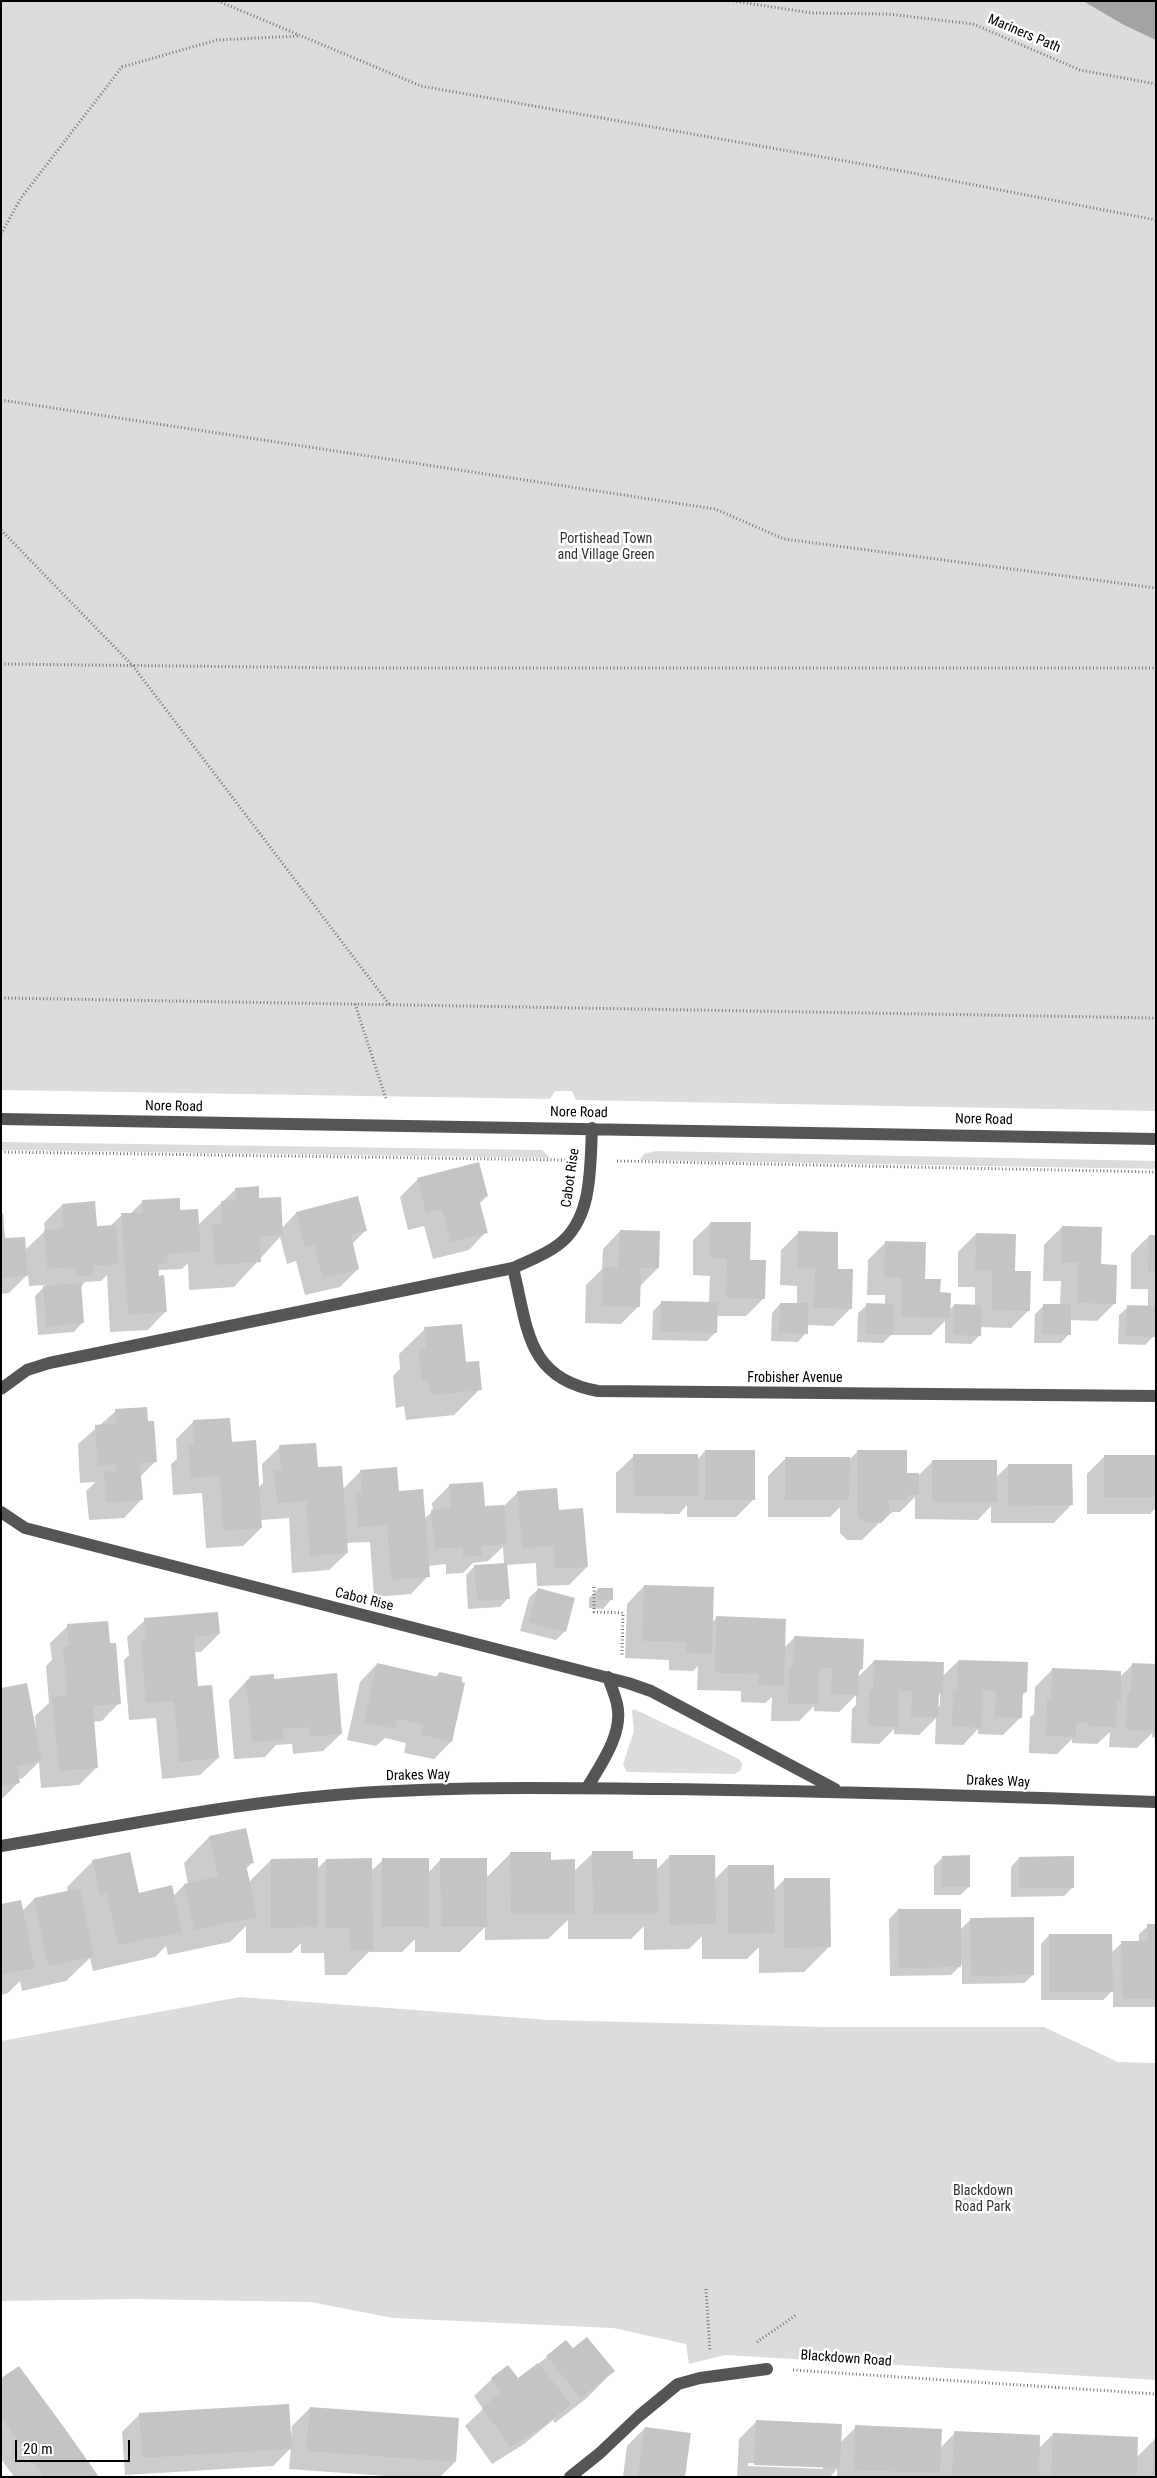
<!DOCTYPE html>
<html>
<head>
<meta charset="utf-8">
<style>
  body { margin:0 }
  #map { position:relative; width:1157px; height:2478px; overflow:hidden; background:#fff; font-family:"Roboto Condensed",sans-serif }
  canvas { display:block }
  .frame { position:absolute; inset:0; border:2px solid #000; pointer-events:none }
  .scale { position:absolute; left:15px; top:2440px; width:115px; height:22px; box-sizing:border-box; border:2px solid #000; border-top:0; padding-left:6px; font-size:15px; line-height:18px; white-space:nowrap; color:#000; -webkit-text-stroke:4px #fff; paint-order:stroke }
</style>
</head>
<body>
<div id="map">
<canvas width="1157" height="2478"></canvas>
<div class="frame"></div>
<div class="scale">20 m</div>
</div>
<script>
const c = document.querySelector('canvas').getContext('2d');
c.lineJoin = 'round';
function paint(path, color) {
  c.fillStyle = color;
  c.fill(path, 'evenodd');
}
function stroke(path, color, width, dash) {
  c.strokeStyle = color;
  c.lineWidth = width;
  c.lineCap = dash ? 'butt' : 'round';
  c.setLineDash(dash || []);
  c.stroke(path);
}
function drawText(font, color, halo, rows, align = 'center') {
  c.font = font + ' "Roboto Condensed",sans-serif';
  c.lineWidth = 5;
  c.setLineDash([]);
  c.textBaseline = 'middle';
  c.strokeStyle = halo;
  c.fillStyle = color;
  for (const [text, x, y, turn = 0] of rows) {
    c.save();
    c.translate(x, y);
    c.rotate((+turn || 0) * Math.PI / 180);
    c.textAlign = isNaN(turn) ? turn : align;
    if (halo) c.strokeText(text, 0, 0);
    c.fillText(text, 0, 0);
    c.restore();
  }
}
paint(new Path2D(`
  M1,1h1155v1110l-580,-11 -4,-9h-17l-5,8 -549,-9z
  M1,1142l541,8 8,8 -549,-8z
  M656,1151l500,10v8l-516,-9 4,-6z
  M634,1709l105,50 3,4 -1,7 -6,4 -108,-2 -4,-8 11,-33 -2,-20z
  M240,1997l309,23 278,7h217l74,35 38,1v317l-431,-25 -36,9 -3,-20 -73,-16 -220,-10 -82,-16 -177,-3 -133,2v-260z`), '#dcdcdc');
paint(new Path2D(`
  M1083,1h73v39l-32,-15z`), '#a3a3a3');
paint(new Path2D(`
  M418,1179l69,17 -8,8 7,28 -17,18 -36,9 -9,-33 -16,4 -8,-33z
  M236,1189l22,11 24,28 14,-15 70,17 -14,14 6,25 -18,18 -35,8 -9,-34 -9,3 -7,-27 -46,50 -45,3 -1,-27 -6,6 -23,1 -2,2 8,40 -17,18 -38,2 -3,-57 -6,6 -16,1 -5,6 2,35 -8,9 -36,3 -3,-39 11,-11 -17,1 -1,-12 -19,19 -8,1v-79l3,25 20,11 21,-20 -1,-8 18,-18 34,22 14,-1 12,-11 8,-1 13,-13 36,10 19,14z
  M711,1223l38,38 14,38 -17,17h-30v16l-9,9 -55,-1 1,-29 9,-9 47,1 1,-27 -17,-1v-35z
  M1062,1227l38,39 15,37 -18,18 -27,-1 -1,14 -8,9h-27l1,-29 9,-9h16l1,-24h-18l1,-36z
  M620,1231l38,37 -18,18 -1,20 -18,18 -36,-1 1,-38 16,-16 1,-20z
  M799,1232l37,38 15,38 -18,18 -26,-1 -1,8 -8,9 -27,-1 1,-28 8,-9h17v-18l-17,-1 1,-35z
  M976,1234l53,76 -18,18 -31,-1v8l-9,9 -26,-1v-22l-14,14h-40l-8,8 -26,-1 1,-29 9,-8h18v-10h-18l1,-35 18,-18 53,52 10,16 5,-5 21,1v-19h-17v-35z
  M1149,1236h7v93h-2v7l-9,9 -27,-1 1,-29 9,-8h20v-18h-17v-35z
  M425,1329l40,35 15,25 -26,26 -48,5 -2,-14 -8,2 -3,-32 7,-7 -1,-15z
  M116,1411l31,11 9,39 -16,16 1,23 -17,18 -35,2 -3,-29 10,-9 -16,1 -2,-39z
  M193,1422l38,22 27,44 5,-5 -1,-19 18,-17 37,22 26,20 18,-18 37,21 26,27 9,-8 -1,-8 18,-18 33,23 21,-2 14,-14 39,19 30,56 -18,18 -32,1 -1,-23 -30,2 2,33 -8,9 -32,2 -2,-34 8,-8 30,-3 -1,-17 -15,14 -15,2 -10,10 -17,1v-10l-18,2v10l-17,18 -37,3 -4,-55 -24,1 1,10 -18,17 -37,3 -3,-55 -28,2v8l-18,18 -37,2 -4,-55 -29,2 -2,-31 6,-5 -1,-20z
  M705,1451l49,48 -18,18h-49v-12l-8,9 -63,-1v-40l18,-17 63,4z
  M858,1451l48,23 13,1 14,-14 62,17 14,-13 62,40 -17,18h-63v-17l-13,14 -63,-1v-22l-15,15h-7l-8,5 -23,23h-15l-7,-7v-26l-10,10h-62v-41l18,-18 64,1z
  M1105,1456h51v52l-6,6h-63v-40z
  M644,1586l68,37 5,-6 67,31 10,-10 68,31 -4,4v4l16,-16 68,16 16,-16 68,31 -4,3 -1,22 -18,18 -25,-1v-5l-15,16 -28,-1 1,-26 -17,17 -25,-1v-5l-15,15 -28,-1 1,-34 4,-4v-10l-17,17 -25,-1v-5l-15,15h-28l1,-24 -7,6 -24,-1v-11l-44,-1 1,-24 -5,5 -24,-1v-10l-44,-2 2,-54zM940,1693v12l-3,3 1,-12z
  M538,1589l35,10 -9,33 -8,8 -36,-9 9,-33z
  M598,1589l13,11 -8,9 -14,-1v-10z
  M145,1620l74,14 -18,18h-7l3,35 21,71 -18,17 -38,4 -6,-61 -27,2 -5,-60 5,-5 -2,-18z
  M68,1626l51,77 -17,18 -9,1 4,45 -18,18 -38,3 -2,-26 -16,16 -4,1v3l-18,18v-111l35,40 -1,-13 14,-13 -3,-37 6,-6 -2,-17z
  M377,1664l58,13 5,-4 11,69 -17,17 -30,-6 2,-10 -21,-5 -9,8 -29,-6 13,-58z
  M1133,1664l23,1v73l-4,-1v-4l-15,15 -28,-1 1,-15 -13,12 -25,-1v-4l-15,15 -28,-1 1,-36 4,-3 1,-27 17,-17 68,7z
  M250,1677l23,3 68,54 -18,17 -30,3 -1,-10 -16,1 -11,12 -31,2 -5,-59z
  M209,1837l43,26 -6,6 3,13 22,-22 45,10 10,-10 45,11 12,-11 45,13 13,-14 45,19 25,-25 39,8 23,11 20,-19 39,7 24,10 13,-13 45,23 14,-14 45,25 11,-11 45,67 -25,25 -45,1v-26l-12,12h-45v-23l-13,13 -45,1v-24l-13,13h-63v-19l-20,19 -63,1v-13l-25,25h-45v-13l-13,13h-33l-23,23h-21l-1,-22h-23v-10l-10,10h-45v-27l-16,16 -62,13 -2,-9 -11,11 -62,14 -3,-13 -24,23 -44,10 -2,-10 -12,12 -7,2v-89l21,5 12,-12 34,-7 -1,-5 26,-26 45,33 35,2 11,-11 4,-1 -4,-21z
  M943,1857l26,30 -9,8h-26v-29z
  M1019,1858l54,29 -9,9 -53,1v-30z
  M898,1910l62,20 11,-11 62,56 -9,8 -62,1v-20l-11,11 -61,1 -1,-57z
  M1148,1926h8v81h-43v-17l-10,10h-62v-56l8,-9 62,18 11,-10h17v-9z
  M573,2350l40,21 -25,26 -33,26 -2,-3 -29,24 -32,20 -27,-38 18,-17 -9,-13 18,-17 25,1 30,-23z
  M1,2380l97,97h-84l-13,-18z
  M310,2408l145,54 -15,15h-40l-111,-8 2,-21 -18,18 -148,9 -3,-43 18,-18 151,24 1,-12z
  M756,2422l84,21 16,-16 84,21 15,-15 83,16 15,-15 83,24 18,-18 2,37h-319v-8l-7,8h-93l2,-38zM748,2463l75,3v3l-75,-3z
  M645,2428l39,49h-61l4,-31z`), '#0003');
paint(new Path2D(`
  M479,1162l9,34 -9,3 9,34 -37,9 -9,-33 -16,4 -9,-35z
  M259,1186v12l22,-1 2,38 -24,2 2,25 -46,3 -3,-41 10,-1 -1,-22 15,-1 -1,-12z
  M358,1196l9,35 -16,4 8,34 -36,9 -9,-33 -9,2 -9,-35z
  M180,1198v12l18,-1 3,43 -34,2 1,9 -10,1 1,12 5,-1 3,37 -39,3 -7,-102h22l-1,-13z
  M95,1201l2,25 19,-1 3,39 -26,2 1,9 -18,2 -1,-10 -28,2 -3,-39 19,-2 -1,-24z
  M3,1213l2,25 20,-1 3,39 -27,2v-64z
  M710,1222h41l-1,38h16l-1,39 -39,-1 1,-39 -17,-1z
  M1062,1226l40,1 -1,37 16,1 -1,39 -39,-1 1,-40h-17z
  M620,1230l40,1 -1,37h-18l-1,39 -38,-1 1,-39h15z
  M798,1231l40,1v37h15l-1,40 -38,-1 1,-39 -18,-1z
  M976,1233l40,1 -1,37h16l-1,40 -38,-1v-40h-17z
  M1149,1235h7v37h-8z
  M885,1241l41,1 -1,37h16l-1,13 11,1 -1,25 -49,-1 1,-39 -18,-1z
  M81,1283l3,40 -38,4 -3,-41z
  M661,1301l57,1 -1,31 -57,-1z
  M780,1303h28v31l-29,-1z
  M866,1303l28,1 -1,31 -28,-1z
  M954,1304l28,1 -1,31 -28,-1z
  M1043,1304h28v31l-29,-1z
  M1127,1305l28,1v31l-29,-1z
  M462,1324l4,38 13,-1 3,29 -51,5 -2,-14 -7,1 -4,-33 8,-1 -2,-21z
  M147,1407l1,14h6l3,41 -17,1 3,37 -37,3 -2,-31 12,-1 -1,-7 -17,2 -3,-41 21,-2 -1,-14z
  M230,1418l2,24 24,-2 6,88 -39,3 -3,-55 -29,2 -3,-33h6l-1,-25z
  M316,1443l2,24 24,-1 6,87 -38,3 -4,-55 -29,2 -3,-33h7l-2,-25z
  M705,1450h50v50h-50z
  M857,1450h50v23h12v22h-12v5h-18v15l-8,8h-16l-8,-8z
  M633,1454h65v42h-64z
  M1104,1455h52v42h-52z
  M785,1457h65l-1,43h-64z
  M932,1460h65v42h-65z
  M1008,1464h64l1,41 -65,1z
  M397,1467l2,24 24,-2 7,88 -39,3 -4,-55 -29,2 -2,-33h6l-2,-24z
  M483,1482l2,24 19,-1 3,39 -26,2 1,10 -19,1v-10l-28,2 -4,-39 20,-2 -2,-24z
  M557,1488l2,22 24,-2 5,59 -33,2 -2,-23 -31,2 -5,-57z
  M507,1563l3,36 -33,2 -3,-36z
  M644,1585l70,2 -2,67 -26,-1v-11l-44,-1z
  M538,1588l37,10 -9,34 -38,-10z
  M598,1588h15v12h-16z
  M218,1612l2,22 -26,3 4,49 14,-1 7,73 -40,4 -5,-61 -28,2 -5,-62h5l-2,-23z
  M716,1616l70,3 -2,67 -26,-1 1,-11 -44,-1z
  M108,1621l2,22h6l5,61 -28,2 5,62 -39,3 -7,-74 15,-1 -4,-49 6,-1 -2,-22z
  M794,1636l70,3 -1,30h-4l-1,26 -27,-1 1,-26h-13l-1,36h-30l1,-37h4z
  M874,1660l70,2 -1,30h-4l-1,25h-27l1,-26h-13l-1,36 -30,-1 1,-36 4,-1z
  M958,1660l70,2 -1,30h-4l-1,26 -27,-1 1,-26h-13l-1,37 -30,-2 1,-36h4z
  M377,1663l61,14 1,-5 23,5v5l3,1 -13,59 -31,-7 2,-10 -26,-6 -2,10 -31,-7z
  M1132,1663l24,1v67l-30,-1 1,-37h4z
  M1052,1668l69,3v30h-4l-1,26 -27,-1v-3h-13v14l-30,-1 1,-38 4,1z
  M337,1673l5,61 -32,3v-10l-27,2 1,11 -32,2 -6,-61h5l-1,-5 24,-2v5z
  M27,1683l15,78 -25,5 3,17 -19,3v-98z
  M246,1828l8,35 -8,1 11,53 -63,13 -10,-46 34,-8 -9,-40z
  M592,1851h41v8h24l1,55h-65z
  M130,1852l9,41 33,-8 10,47 -64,13 -11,-52 -7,2 -8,-35z
  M510,1852h41v8l24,-1v55h-64z
  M669,1855h46l1,69 -47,1z
  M970,1855v32h-28v-31z
  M1074,1856v32h-55v-31z
  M318,1858v69l-47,1v-69z
  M372,1858l1,92h-23v-22h-24v-69z
  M382,1858h47v69h-47z
  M440,1858h47v69h-46z
  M728,1865h46l1,68 -47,1z
  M784,1878h46l1,69 -47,1z
  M80,1888l14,68 -46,10 -14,-68z
  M21,1900l14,68 -34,7v-71z
  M898,1909h63v58l-63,1z
  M1034,1917v58l-63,1 -1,-58z
  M1147,1924h9v75h-34l-1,-58h27z
  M1049,1934h63l1,58h-64z
  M587,2337l28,34 -34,27 -35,-42 20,-16 7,8z
  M538,2363l33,41 -28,23 -33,20 -28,-39 19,-16 -10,-14 17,-13 10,13z
  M19,2366l44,60 36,51h-55l-43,-59v-40z
  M289,2404l3,45 -150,9 -3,-45z
  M310,2407l149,11 -3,44 -150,-11z
  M756,2420l86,4 -2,44 -86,-3z
  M855,2425l87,4 -2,44 -86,-3z
  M645,2427l46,6 -6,44h-47z
  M954,2431l86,4 -1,42 -87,-1z
  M1053,2433l85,4 -1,40h-86z
  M1154,2439h2v38h-4z`), '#c4c4c4');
stroke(new Path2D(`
  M218,1l203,85 486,86 249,48
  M733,1l79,12 76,1 85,10 107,46 76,14
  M1,234l20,-36 101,-131 95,-27 82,-4
  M1,400l714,109 69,30 372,49
  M1,530l132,136 256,338
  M1,664l351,4h804
  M1,998l1155,20
  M355,1004l31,95
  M1,1152l565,8
  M617,1161l539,11
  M594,1587v25l29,1 -1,42
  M706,2289l4,62
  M757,2342l39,-27
  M793,2370l363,24`), '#777', 3, [1, 2.5]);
stroke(new Path2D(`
  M1,1119l1155,20
  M513,1268c15,60 13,110 85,123l558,5
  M1,1389l26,-19 22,-7 464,-95c15,-7 32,-13 45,-23 35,-26 32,-77 34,-117
  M1,1512l24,16 603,155 23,8 184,98
  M587,1788c14,-24 37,-55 30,-84 -2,-9 -6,-18 -9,-27
  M1,1846c115,-19 230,-43 346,-52 104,-8 209,-6 314,-5 165,2 330,7 495,13
  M570,2477l30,-24 39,-37 39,-32 22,-6 67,-9`), '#555', 12);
drawText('14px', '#000', '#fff', [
  ["Mariners Path",1024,34,23],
  ["Nore Road",174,1107,1],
  ["Nore Road",579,1113,1],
  ["Nore Road",984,1120,1],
  ["Cabot Rise",571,1178,-82],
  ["Frobisher Avenue",795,1378],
  ["Cabot Rise",364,1600,14],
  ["Drakes Way",418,1776,-1],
  ["Drakes Way",998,1782,2],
  ["Blackdown Road",846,2359,4]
]);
drawText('14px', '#333', '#fff', [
  ["Portishead Town",606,539],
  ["and Village Green",606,555],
  ["Blackdown",983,2191],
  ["Road Park",983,2207]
]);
</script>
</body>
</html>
